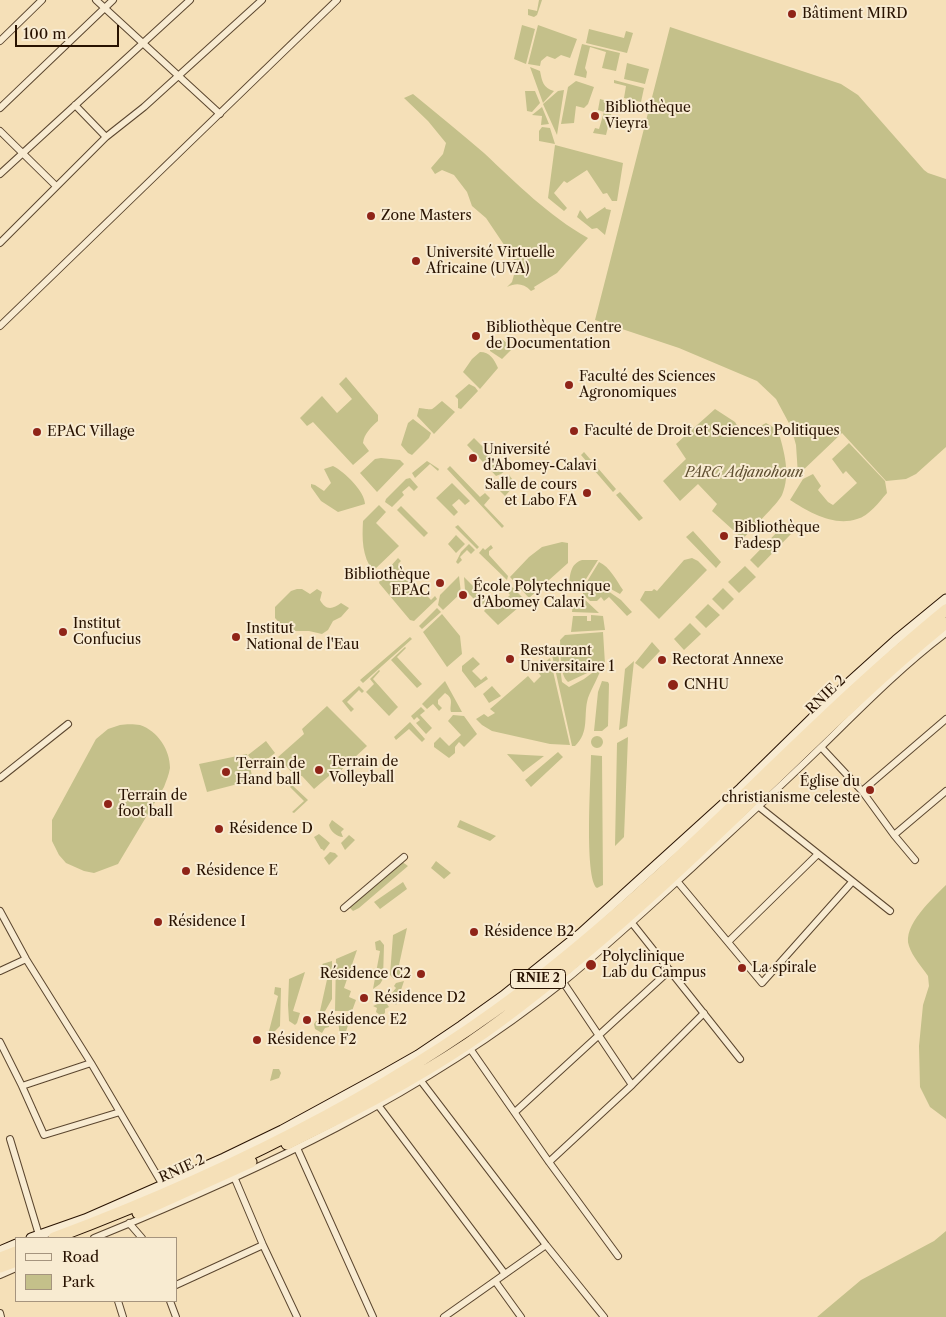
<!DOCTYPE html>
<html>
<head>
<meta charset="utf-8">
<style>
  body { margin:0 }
  #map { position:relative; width:946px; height:1317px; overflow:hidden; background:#f5e0b8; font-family:"Libre Caslon Text",serif }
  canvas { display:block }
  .legend { position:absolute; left:15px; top:1237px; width:162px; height:65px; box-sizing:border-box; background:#f8ebd1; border:1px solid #a5947e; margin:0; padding:6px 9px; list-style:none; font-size:15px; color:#281201 }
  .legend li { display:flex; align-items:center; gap:10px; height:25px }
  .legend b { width:25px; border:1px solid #a5947e }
  .scale { position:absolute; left:15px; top:25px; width:104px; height:22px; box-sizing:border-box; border:2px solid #281201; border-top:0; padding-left:6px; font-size:15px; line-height:18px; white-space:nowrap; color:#281201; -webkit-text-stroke:4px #f8ebd1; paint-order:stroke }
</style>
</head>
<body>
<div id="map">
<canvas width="946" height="1317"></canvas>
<ul class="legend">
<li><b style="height:6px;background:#f8ebd1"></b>Road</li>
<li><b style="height:14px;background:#c4c08a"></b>Park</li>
</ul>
<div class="scale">100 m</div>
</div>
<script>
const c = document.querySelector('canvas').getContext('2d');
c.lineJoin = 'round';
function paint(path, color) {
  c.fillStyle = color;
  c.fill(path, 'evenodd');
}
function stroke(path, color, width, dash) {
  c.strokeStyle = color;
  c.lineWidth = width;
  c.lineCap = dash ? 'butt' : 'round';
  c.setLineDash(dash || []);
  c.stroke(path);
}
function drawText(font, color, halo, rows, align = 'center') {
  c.font = font + ' "Libre Caslon Text",serif';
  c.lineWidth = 4;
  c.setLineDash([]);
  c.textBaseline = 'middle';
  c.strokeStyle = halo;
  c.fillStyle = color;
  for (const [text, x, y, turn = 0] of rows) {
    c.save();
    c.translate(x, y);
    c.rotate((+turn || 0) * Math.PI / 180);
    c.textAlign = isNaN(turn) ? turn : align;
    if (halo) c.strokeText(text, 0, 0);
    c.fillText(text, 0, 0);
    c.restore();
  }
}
paint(new Path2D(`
  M539,0h3l-5,15 -3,2 -6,-2v-6l9,2z
  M522,25l13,4 -9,35 -12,-5z
  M538,25l39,14 -7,19 -9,-3 -6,4 -8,-3 -6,5 -1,5 -12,-2z
  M670,27l171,57 17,11 66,75 4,3 18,6v268l-30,27 -10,5 -20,2 -44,-48 -44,42 -2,-30 -5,-18 -15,-28 -19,-18 -78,-33 -84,-28z
  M589,29l35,9 2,-7 7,2 -6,20 -41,-10z
  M582,44l38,9 -4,18 -14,-3 4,-16 -16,-5 -5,21 2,4 -1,6 -12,-3z
  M627,63l22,6 -4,15 -21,-5z
  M530,67l10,4c2,10 3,17 14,20l-11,12z
  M614,80l30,8 -3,14 -17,-4 2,-12 -12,-3z
  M576,81l18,6 -6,17 -4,4 -8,-2 -2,17 -13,1 7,-37z
  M564,90l-7,45 -14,-31 15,-13z
  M525,91h10l5,12 -8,9 -5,-1z
  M413,94c24,20 48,39 71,59 33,31 65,63 104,85l-31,35 -23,14 1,2 -4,2c-8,-8 -15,-8 -24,-4l5,-5 5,-18 -31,-46 -14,-12 -5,-14 -13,-17 -12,-5 -7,4 -4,-6 12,-14 3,-11 -18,-22 -24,-23z
  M600,99l14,4 -8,32 -13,-2 2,-5 4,1 5,-17 -6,-2z
  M542,107l7,17 -8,1 1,-9 -10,-1z
  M542,127l8,1 5,16 -16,-3v-10z
  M555,145l68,18 -6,38h-5l-5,-8 -4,1 -16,-24 -20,13 -3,-2 -10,12 13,15 -3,3 -16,-13z
  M605,207l1,2 5,1 -6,25 -8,-7 -5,1 -15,-12 3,-7 7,9z
  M502,339l11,9 -11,11 -12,-8c0,-7 6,-10 12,-12z
  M480,352c10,0 14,7 18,16l-18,21 -17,-17 9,-13z
  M346,377l32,38v6c-7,6 -14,13 -15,22l6,8 -16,14 -40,-43 -6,4 -7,-8 22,-22 15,17 15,-14 -13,-15z
  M469,384l6,3 3,4 -17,18 -3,-1v-9l-3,-3z
  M442,401l13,11 -21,22 -17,-18 2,-8c17,2 10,3 23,-7z
  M715,409l20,13 3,5 10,6 18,-10 12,7c6,21 13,44 4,65 -5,10 -31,34 -39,44l-31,-28 5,-7 -19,-20 -18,17 -17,-20 23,-22 -10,-15z
  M413,419l18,14 -2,5 -17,17 -4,-2 -7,-8 7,-22z
  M474,438l32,32 -5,4 -5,2 -29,-31z
  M849,443l36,38 2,12c-8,9 -18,23 -30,26 -23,8 -48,-7 -67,-19l13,-21 10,-5 8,12 -3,4 10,12 5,3 24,-22 -11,-12 -3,3 -11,-15z
  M584,452l32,37 -3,3 -32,-37z
  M381,458l19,2 4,4 -27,28 -17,-19 15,-14z
  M427,461l12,8 -1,2 -8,-7 -15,14 -3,-5z
  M333,466c12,6 32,26 32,38l-27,8 -17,-11 -10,-14v-3l4,1 9,6 7,-8 -7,-14z
  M450,466l30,31 5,-4 5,5 -6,7 20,21 -2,2 -55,-59z
  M509,475l7,9 -11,12 -7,-7 9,-13z
  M410,478l8,9 -4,4 -5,-5 -7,6 2,3 -12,12 -7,-5 1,-3 20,-20z
  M452,483l18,18 -5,4 -6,-6 -7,6 6,7 -4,4 -18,-18z
  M620,492l23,26 -4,3 -23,-26z
  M379,505l7,7 -10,11 23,23 -26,25c-11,-15 -11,-32 -10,-50z
  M401,506l27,27 -4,4 -27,-27z
  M458,525l21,22 -2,2 -22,-22z
  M783,526l8,8 -33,34 -8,-8z
  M693,531l28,31 -5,6 -30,-31z
  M456,535l9,9 -9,9 -8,-9z
  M562,542l6,1v20l-39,35 -19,-21 19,-20 13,-10z
  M469,544l6,6 -4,4 -4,-4 -7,7 2,3 -4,4 -2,-2 5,-10z
  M491,545l2,3 -4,3v4l19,21 -1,4 -28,-27 4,-5 2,2z
  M398,558l3,3 -3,3 33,36 4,-4 2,3 -23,22 -4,-1 -31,-37 2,-6z
  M692,558l6,3 9,9 -48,49 -19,-19 5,-9h7l2,-2 3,2 27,-31z
  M582,560h16l-17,27 -12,-1c1,-11 1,-22 13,-26z
  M599,562c11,5 17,18 24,28l-3,4 -13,-7 -24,1z
  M745,566l11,11 -17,16 -11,-11z
  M459,576l2,17 -18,17 -5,-5 2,-10z
  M464,577l23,23 -6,6 -16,-16z
  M510,585l16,16 -28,24 -14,-14 13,-15 6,6 7,-7 -5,-6z
  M723,588l11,11 -11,11 -11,-11z
  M297,589h5l8,5 7,-5 5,3 -2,8c6,11 13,9 21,3l8,5 -8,9 -8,4 -5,9 -6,4 -13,-3h-22l-12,-13v-11l16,-16z
  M586,590l22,1 13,9 11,12 -5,4 -18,-19 -5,4 -3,-4 -4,4h-7l-7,-7v-3z
  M581,596l18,17 -27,-1 1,-7z
  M708,604l12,11 -14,13 -11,-11z
  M437,608l4,4 -19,17 -3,-3z
  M442,614l18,22 2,18 -15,13 -24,-35z
  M591,615l12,1 2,14 -34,2 2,-16h14v5h4z
  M690,623l11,11 -17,16 -10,-11z
  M603,632l2,32 -3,1c-3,12 -10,22 -14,33 -5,17 2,34 -13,48h-3l-20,-91 6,-3 4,30 7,5 15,-8 16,-12 -32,15c-9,-8 -7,-30 -8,-42l5,-5z
  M410,637l2,2 -49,44 -3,-3z
  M652,642l8,9 -17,18 -8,-6z
  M405,647l1,1 -9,9 25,27 -5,4 -26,-28z
  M473,657l7,7 -8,7 9,9 5,-4 2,3 -13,9 -13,-17v-5z
  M550,658l20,87 -20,-1 -58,-13 -10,-6 -6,-6 8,-5 4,3 7,-4 -5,-4 38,-33 6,7 7,-7 -5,-6z
  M634,661l-7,65 -8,4 6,-61z
  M379,670l1,1 -7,8 25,28 -9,9 -23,-24 8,-8 -4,-5z
  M445,681l17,31h-11c-2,-7 4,-13 -6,-19l-7,7v4l4,4 -3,3 -6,-7 -6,5 -5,-5z
  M602,681l6,1 1,2 -1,42 -6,5h-8l4,-39z
  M359,686l5,5 -2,2 -3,-3 -12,12 7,7 -3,3 -9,-11z
  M492,686l9,10 -12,7 -6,-9z
  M327,706l40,40 -28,26 -2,-3 -23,20 -12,-13h-7l-17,-19 26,-23 -2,-5z
  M421,707l4,4 -5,4 12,13 -6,6 -10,-11 4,-3 -3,-3 -3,3 -3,-4z
  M453,715l11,1 13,18 -13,13 -5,-5 -4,5v6l-6,5 -15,-11v-4l6,-6 9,9 12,-11 -13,-14z
  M410,722l15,17 -3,3 -13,-13 -13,11 -2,-3z
  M120,725c6,-1 14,-1 20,0 18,6 30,25 30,43 -1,7 -4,13 -6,19l-46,77 -24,9 -10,-2 -18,-8 -7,-8 -7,-14v-21l44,-81 12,-10z
  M591 742a6 6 0 1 1 12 0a6 6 0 1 1-12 0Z
  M628,737l-4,100 -9,9 2,-103z
  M266,741l9,12 -18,14 -9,-12z
  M558,752l5,5 -32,30 -6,-7z
  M247,754l6,26 -46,12 -8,-28z
  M507,754l37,2 -21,16z
  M591,755l11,1 1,129 -6,3c-13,-9 -6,-113 -6,-133z
  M292,785l16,15 -14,13 -2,-1 12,-11 -14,-14z
  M332,820l12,9 -3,3 2,5c-6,0 -13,-6 -14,-12z
  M460,820l36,16 -6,5 -33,-14z
  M319,834l11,9 -6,8 -2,-2h-1l-7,-12z
  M349,835l6,5 -10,10 -4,-7z
  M330,852l5,1 3,3 -9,9 -5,-7z
  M401,861l7,5 -49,42 -6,3 -4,-4z
  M436,861l15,12 -7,6 -13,-11z
  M403,882l4,7 -27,20 -6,-7z
  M946,885v234l-16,-12 -10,-20 -1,-41 4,-41 6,-19 -1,-10c-6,-9 -16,-20 -19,-30 -7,-20 24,-48 37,-61z
  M407,928l-8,37 4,4 -2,5 -7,5 -4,-4 3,-40z
  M380,940l4,5 -1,34 -3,5 -7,5 7,-38 -4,-1 -1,-8z
  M357,950l-13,38 7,3 -2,6 7,3 -4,11h-17l1,-52z
  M332,961v38l-8,14 -4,-2 8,-36 -4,-3 1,-5 -3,-3z
  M305,972l-12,39 7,2 -3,10 -2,2 -6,-4 -1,-16 1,-26z
  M404,981l-8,24 -5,-11 5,-6 -2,-2 2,-3z
  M275,987l6,1 -1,38 -7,7 -4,-2 9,-35 -4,-2z
  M385,1001l4,6 -4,2v4l-4,3 -5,-4 1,-4 -4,-2z
  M337,1014h15l-8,23 -4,-1z
  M316,1021l13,1v5l-4,1 -3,5 -7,-4 -1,-5z
  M273,1069h6l2,4 -2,5 -9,3z
  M946,1231v86h-129l44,-37 73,-39z`), '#c4c08a');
const street = new Path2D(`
  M96,0l124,114
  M0,41l42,-41
  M75,105l31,32
  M0,108l113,-108
  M0,131l56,55
  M0,174l190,-174
  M0,243l106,-106 38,-30 118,-107
  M0,326l337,-326
  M821,747l41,44 32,44 21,25
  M0,778l68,-54
  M862,791l84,-72
  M758,806l132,105
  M894,835l52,-44
  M677,881l85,102 90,-101
  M344,908l60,-51
  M0,911l26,48 65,104 73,124
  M632,923l108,136
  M728,942l90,-88
  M0,971l26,-12
  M563,982l69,103
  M0,1042l22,44 22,49 76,-23
  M471,1050l78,112 69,94
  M421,1081l125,164 58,72
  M22,1086l69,-23
  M378,1105l127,169
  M515,1112l155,-142
  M10,1139l29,96
  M297,1148l76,169
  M549,1162l83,-77 72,-72
  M235,1179l28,66 34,72
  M129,1223l13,15
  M94,1238c165,-67 328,-143 468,-255 45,-37 88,-77 131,-116 43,-40 86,-79 128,-120 40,-39 80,-80 125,-114
  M0,1275l16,-7
  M495,1281l26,36
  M176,1285l87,-40
  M118,1301l5,16
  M170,1301l6,16
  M0,1313l1,4
  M444,1317l102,-72`);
const secondary = new Path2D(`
  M31,1238l54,-19 139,-61 58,-28 99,-54 37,-21 43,-29 42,-30 77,-62 161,-146 104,-102 51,-46 50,-41
  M0,1251l16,-7`);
const highway = new Path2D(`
  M287,1144c63,-31 124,-62 182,-101 55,-37 106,-80 156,-124 110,-95 208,-204 321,-296
  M138,1213l113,-51
  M54,1238c173,-65 345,-149 490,-264 143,-112 262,-250 402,-364
  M0,1258l16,-6
  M0,1267l16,-6`);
stroke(street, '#5b462f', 8);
stroke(secondary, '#281201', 11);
stroke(highway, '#281201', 13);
stroke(street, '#f8ebd1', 6);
stroke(secondary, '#f8ebd1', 9);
stroke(highway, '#f5e0b8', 11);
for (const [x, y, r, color] of [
  [792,14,5,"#8f2418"],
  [595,116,5,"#8f2418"],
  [371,216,5,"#8f2418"],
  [416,261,5,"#8f2418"],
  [476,336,5,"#8f2418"],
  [569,385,5,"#8f2418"],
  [574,431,5,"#8f2418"],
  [37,432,5,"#8f2418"],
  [473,458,5,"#8f2418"],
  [587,493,5,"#8f2418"],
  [724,536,5,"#8f2418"],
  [440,583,5,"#8f2418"],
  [463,595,5,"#8f2418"],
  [63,632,5,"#8f2418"],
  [236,637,5,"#8f2418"],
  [510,659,5,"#8f2418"],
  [662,660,5,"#8f2418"],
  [673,685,6,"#8f2418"],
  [319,770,5,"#8f2418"],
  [226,772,5,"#8f2418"],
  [870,790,5,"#8f2418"],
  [108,804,5,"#8f2418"],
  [219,829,5,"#8f2418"],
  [186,871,5,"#8f2418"],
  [158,922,5,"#8f2418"],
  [474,932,5,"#8f2418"],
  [591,965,6,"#8f2418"],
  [742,968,5,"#8f2418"],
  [421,974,5,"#8f2418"],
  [364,998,5,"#8f2418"],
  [307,1020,5,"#8f2418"],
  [257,1040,5,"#8f2418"]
]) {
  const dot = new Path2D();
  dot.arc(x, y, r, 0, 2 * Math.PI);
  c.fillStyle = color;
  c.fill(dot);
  stroke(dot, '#f8ebd1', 2);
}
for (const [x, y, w] of [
  [538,979,55]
]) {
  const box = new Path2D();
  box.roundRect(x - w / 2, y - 9.5, w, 19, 4);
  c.fillStyle = '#f8ebd1';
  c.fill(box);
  stroke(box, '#281201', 1);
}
drawText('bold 12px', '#281201', null, [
  ["RNIE 2",538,979]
]);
drawText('14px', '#281201', '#f8ebd1', [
  ["Bâtiment MIRD",802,14],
  ["Bibliothèque",605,108],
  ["Vieyra",605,124],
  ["Zone Masters",381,216],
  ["Université Virtuelle",426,253],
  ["Africaine (UVA)",426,269],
  ["Bibliothèque Centre",486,328],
  ["de Documentation",486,344],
  ["Faculté des Sciences",579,377],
  ["Agronomiques",579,393],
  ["Faculté de Droit et Sciences Politiques",584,431],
  ["EPAC Village",47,432],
  ["Université",483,450],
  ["d'Abomey-Calavi",483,466],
  ["Salle de cours",577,485,"right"],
  ["et Labo FA",577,501,"right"],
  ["Bibliothèque",734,528],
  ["Fadesp",734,544],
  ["Bibliothèque",430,575,"right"],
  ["EPAC",430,591,"right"],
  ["École Polytechnique",473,587],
  ["d’Abomey Calavi",473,603],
  ["Institut",73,624],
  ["Confucius",73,640],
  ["Institut",246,629],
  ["National de l'Eau",246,645],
  ["Restaurant",520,651],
  ["Universitaire 1",520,667],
  ["Rectorat Annexe",672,660],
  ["CNHU",684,685],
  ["Terrain de",329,762],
  ["Volleyball",329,778],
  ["Terrain de",236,764],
  ["Hand ball",236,780],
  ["Église du",860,782,"right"],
  ["christianisme celeste",860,798,"right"],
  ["Terrain de",118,796],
  ["foot ball",118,812],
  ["Résidence D",229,829],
  ["Résidence E",196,871],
  ["Résidence I",168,922],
  ["Résidence B2",484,932],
  ["Polyclinique",602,957],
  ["Lab du Campus",602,973],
  ["La spirale",752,968],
  ["Résidence C2",411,974,"right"],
  ["Résidence D2",374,998],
  ["Résidence E2",317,1020],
  ["Résidence F2",267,1040]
], 'left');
drawText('italic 14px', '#5f4f31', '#f8ebd1', [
  ["PARC Adjanohoun",744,473]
]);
drawText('14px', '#281201', '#f8ebd1', [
  ["RNIE 2",826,695,-44],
  ["RNIE 2",182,1169,-24]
]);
</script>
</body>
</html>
